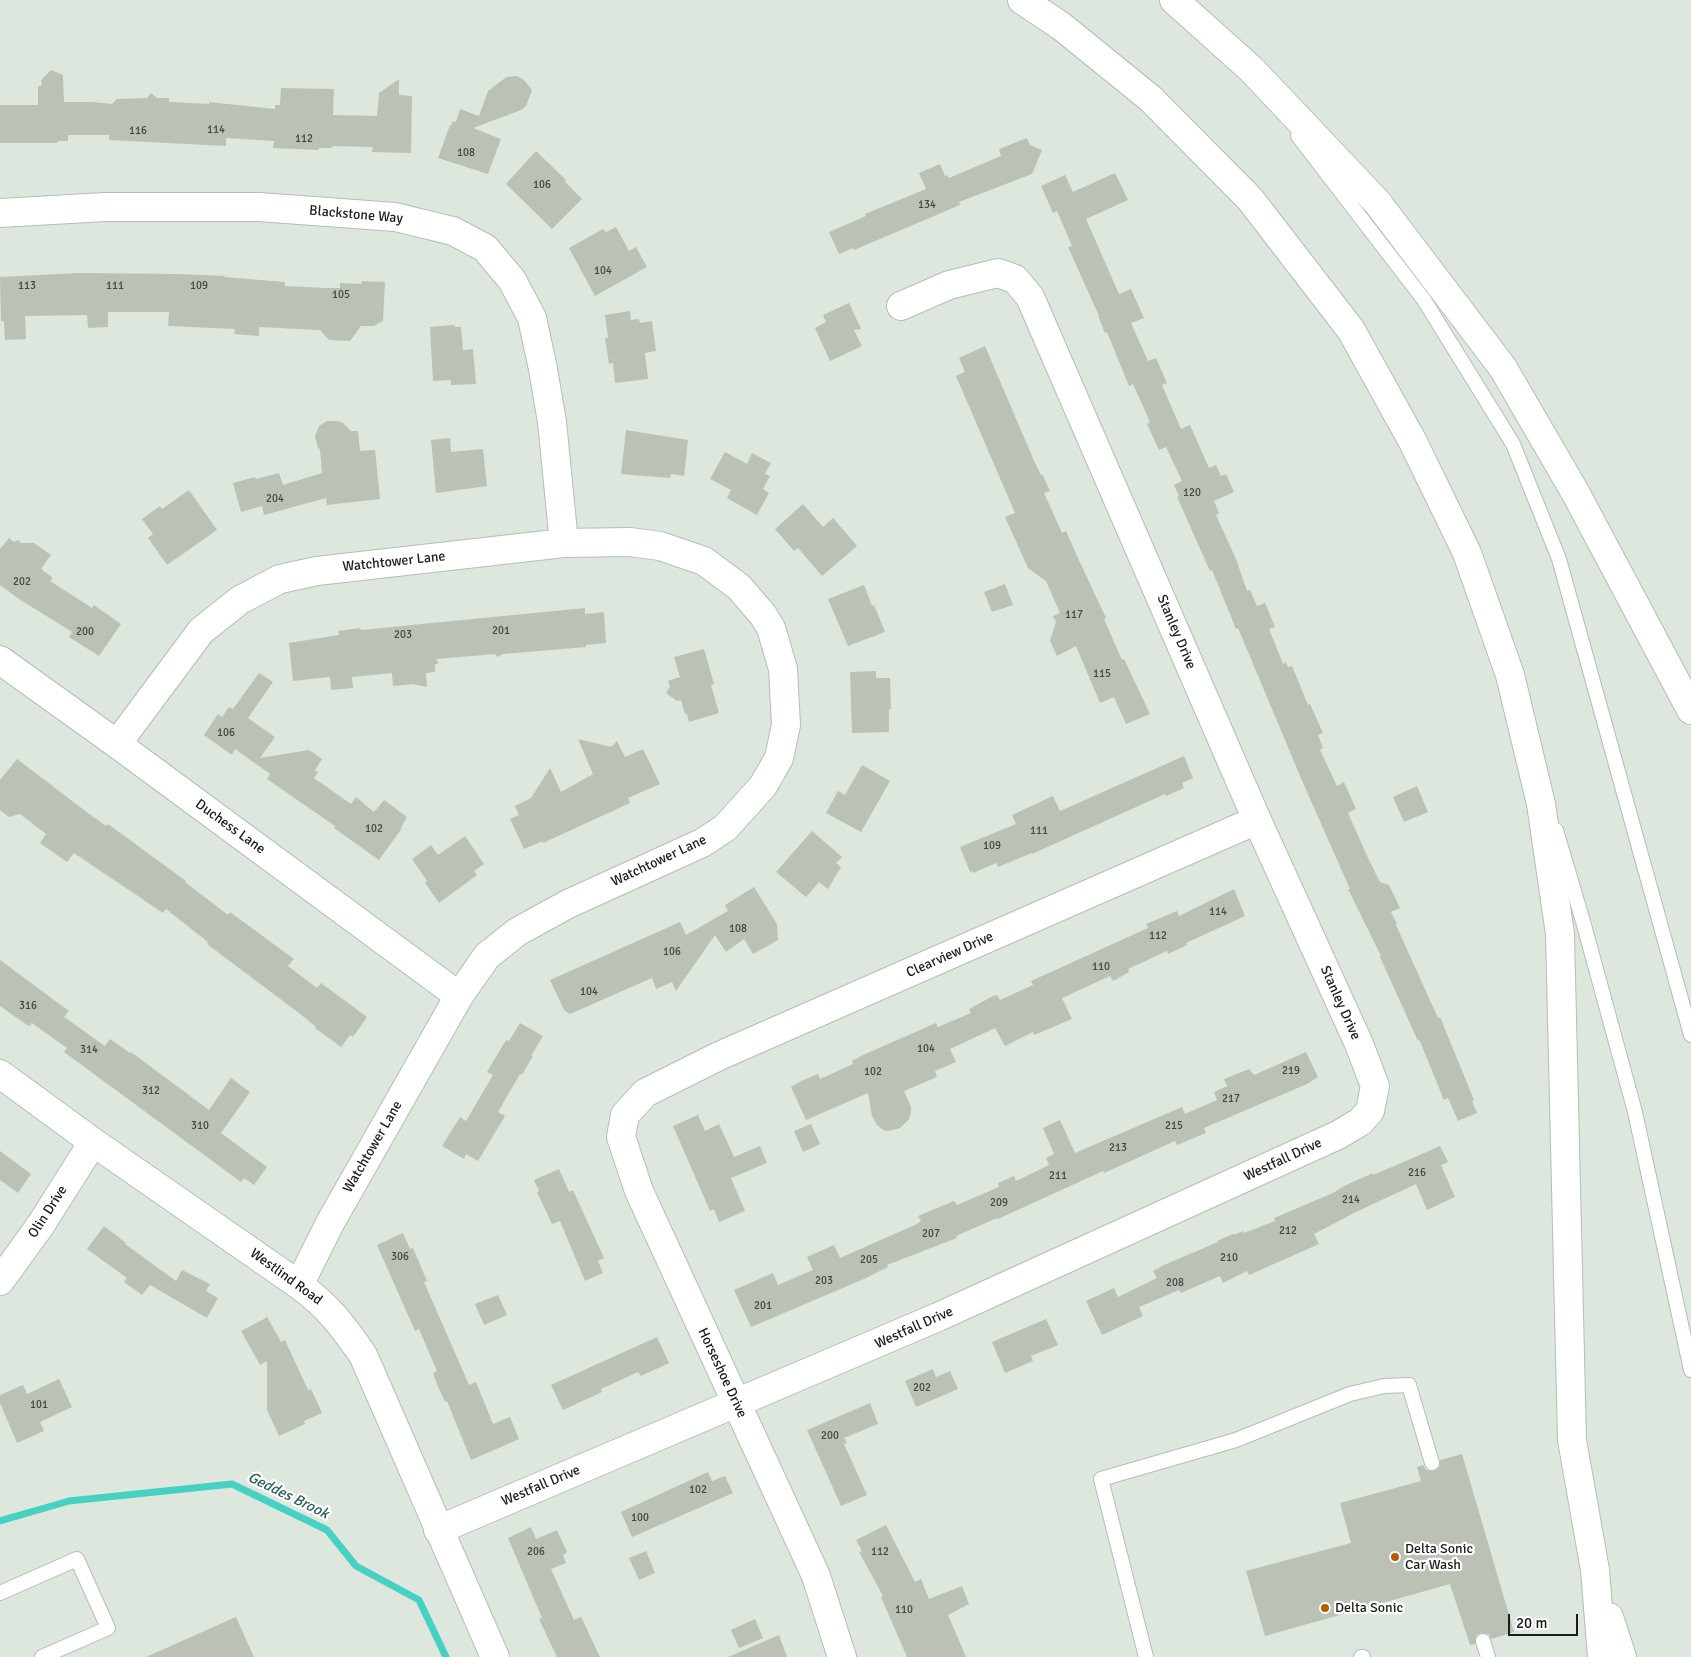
<!DOCTYPE html>
<html>
<head>
<meta charset="utf-8">
<style>
  body { margin:0 }
  #map { position:relative; width:1691px; height:1657px; overflow:hidden; background:#dde7de; font-family:Signika,sans-serif }
  canvas { display:block }
  .scale { position:absolute; left:1508px; top:1614px; width:70px; height:22px; box-sizing:border-box; border:2px solid #191c19; border-top:0; padding-left:6px; font-size:15px; line-height:18px; white-space:nowrap; color:#191c19; -webkit-text-stroke:4px #fff; paint-order:stroke }
</style>
</head>
<body>
<div id="map">
<canvas width="1691" height="1657"></canvas>
<div class="scale">20 m</div>
</div>
<script>
const c = document.querySelector('canvas').getContext('2d');
c.lineJoin = 'round';
function stroke(path, color, width, dash) {
  c.strokeStyle = color;
  c.lineWidth = width;
  c.lineCap = dash ? 'butt' : 'round';
  c.setLineDash(dash || []);
  c.stroke(path);
}
function paint(path, color) {
  c.fillStyle = color;
  c.fill(path, 'evenodd');
}
function drawText(font, color, halo, rows, align = 'center') {
  c.font = font + ' Signika,sans-serif';
  c.lineWidth = 4.5;
  c.setLineDash([]);
  c.textBaseline = 'middle';
  c.strokeStyle = halo;
  c.fillStyle = color;
  for (const [text, x, y, turn = 0] of rows) {
    c.save();
    c.translate(x, y);
    c.rotate((+turn || 0) * Math.PI / 180);
    c.textAlign = isNaN(turn) ? turn : align;
    if (halo) c.strokeText(text, 0, 0);
    c.fillText(text, 0, 0);
    c.restore();
  }
}
stroke(new Path2D(`
  M0,1521l69,-20 163,-17 95,46 29,36 63,34 27,57`), '#46d1c3', 7);
paint(new Path2D(`
  M51,70l12,5 1,27h28l20,2 5,-5 30,-1 4,-5 6,5h12v4l40,2v-2l66,7v-4h5l1,-17 53,1 -1,26 44,1 2,-23 20,-14v16l13,1 -1,57 -39,-1 1,-5 -41,-1v2h-13v2l-46,-2 1,-7 -48,-3v8l-117,-6v-5h-41v6h-10l-1,2h-57v-38h38v-18l4,-2 -1,-5z
  M517,76l7,4 8,10 -6,16 -5,4 -48,18 28,11 -13,35 -50,-16 12,-33 1,1 2,-5 3,1 4,-13 19,7 9,-25 13,-10 6,-4z
  M1027,138l3,7 12,5 -10,24 -73,28 1,3 -106,45 -1,-2 -14,6 -10,-22 37,-16 -1,-2 61,-25 -7,-16 21,-9 5,12 2,-1 2,3 52,-22 -2,-7z
  M536,151l30,29 -1,2 17,17 -30,30 -46,-45z
  M1115,173l13,27 -42,19 33,75 12,-5 13,29 -13,5 17,38 8,-3 11,25 -5,2 19,44 9,-4 19,43 7,-3 5,11 5,-2 8,18 -20,9 5,12 -3,2 20,44 11,32 3,-1 7,16 8,-3 10,24 -6,2 14,35 3,-2 2,5 4,-1 16,39 2,-1 13,29 -5,2 5,13 -3,2 17,36 7,-4 12,27 -8,4 20,45 12,24 9,3 11,23 -9,4 6,12 -1,1 42,93 2,-1 34,83 -2,1 5,12 -19,8 -10,-23 -4,2 -25,-61 -1,2 -38,-84 1,-1 -33,-67h2l-47,-106 -65,-155 -2,1 -24,-59 -2,1 -33,-74 2,-1 -5,-11 8,-4 -16,-34 -7,3 -12,-26 3,-2 -17,-38 -4,2 -22,-54 -2,1 -7,-17h1l-31,-69 4,-1 -15,-35 -4,2 -12,-27 24,-11 8,17z
  M616,227l13,24 7,-4 11,20 -52,29 -26,-48 34,-19 3,3z
  M78,273l98,1 49,2 -1,1 61,5v4l41,2h14v-5l21,1 1,-3 23,1 -2,39 -9,5h-13l-11,15 -21,-1 -9,-10 -61,-3v9l-25,-2 1,-5 -67,-3 1,-14h-61v15l-20,1 -1,-13 -62,1 1,23 -21,1 -1,-19h-3l-1,-44z
  M849,303l12,26 -7,1 8,16 -32,15 -15,-33 11,-6 -3,-7z
  M630,311l1,9 8,-1 1,4 12,-2 4,30 -11,2 3,26 -33,4 -2,-20 -4,1 -4,-26h3l-3,-23z
  M454,325l1,2h6l2,23 10,-1 3,35 -25,1v-5l-18,1 -3,-54z
  M985,346l50,117 6,12 1,-1 8,17 -6,2 18,40 4,-2 11,25 29,62 -2,1 18,41 2,-1 26,55 -24,10 -12,-27 -14,6 -24,-57 -19,10 -7,-15 6,-19 -3,-6 7,-3 -14,-32 -18,-13 -23,-51 10,-4 -59,-137 9,-4 -6,-14z
  M327,421h10l6,2 8,8h7l2,20 15,-1 5,49 -53,6 -1,-7 -62,17 -2,-9 -21,6 -8,-29 22,-6 1,2 23,-6 4,12 39,-12 -2,-24 -2,-1 -3,-12 4,-10z
  M626,430l62,10 -4,36 -13,-2 -1,4 -49,-4z
  M450,438l1,14 32,-3 4,37 -51,7 -5,-53z
  M725,452l22,12 5,-11 19,10 -6,11 5,2 -7,13 6,4 -12,22 -30,-17 4,-8 -21,-11z
  M189,490l28,40 -50,35 -19,-27 5,-4 -11,-15 18,-13 2,3z
  M803,504l20,23 10,-9 24,28 -35,30 -24,-28 -4,3 -19,-22z
  M9,538l5,4 4,-2 3,3h13l17,12 -10,14 12,9 -3,3 42,27 2,-3 27,19 -22,32 -30,-19 3,-5 -53,-33 -19,-14v-36z
  M1005,584l8,21 -21,7 -8,-20z
  M864,585l8,21 2,-1 11,27 -37,14 -20,-47z
  M585,608v6l19,-2 2,31 -20,2v2l-83,7 -5,3 -3,-3 -58,5 1,5h-3v8l-9,1 1,14 -14,-3 -20,2 -1,-13 -40,4 1,11 -22,2 -1,-13 -37,4 -4,-38 50,-8 -1,-4 22,-3 1,2z
  M704,649l10,35 -3,1 8,28 -30,9 -2,-8h-2l-4,-14 -4,1 -11,-8 4,-6 -2,-6 12,-4 -6,-20z
  M876,671v7h14l1,31h-2v23l-37,1 -2,-61z
  M259,673l14,9 -25,36 27,19 -15,21 49,-8 13,9 -7,11 3,2 -4,6 37,26 5,-7 18,15 10,-12 23,17 -6,10 1,1 -23,32 -45,-32 1,-2 -68,-47 3,-5 -35,-25 -3,6 -28,-20 14,-21 4,3 7,-10 4,2z
  M578,739l33,8 6,-6 8,16 18,-8 17,35 -32,14 2,5 -87,40v-2l-19,8 -14,-30 9,-4 -4,-9 16,-8 19,-30 11,24 32,-18z
  M1184,756l9,22 -11,5 2,5 -18,8 -1,-2 -133,60v-1l-34,14 -2,-4 -23,10 -1,-2 -2,1 -10,-25 56,-23 -4,-9 41,-19 7,15z
  M17,759l71,54 18,13 2,-2 78,57 -1,1 43,33 2,-3 64,47 -6,7 29,22 4,-5 46,34 -14,20 -3,-2 -9,12 -26,-19 1,-1 -17,-14 -92,-69 1,-2 -42,-33 -3,4 -89,-60 -7,9 -27,-19 6,-9 -26,-20 -11,3 -9,-7v-30z
  M862,765l28,16 -29,51 -35,-19 12,-22 7,4z
  M1417,786l11,26 -24,10 -11,-25z
  M812,831l30,26 -6,6 5,4 -13,22 -9,-7 -13,15 -30,-25z
  M465,836l19,28 -10,7 3,4 -38,28 -14,-20 2,-2 -15,-22 19,-14 7,10z
  M754,887l23,37 1,16 -25,14 -9,-15 -18,13 -11,-17 -39,56 -4,-9 -16,7 -4,-11 -82,36 -6,-4 -14,-30 130,-58 6,13 42,-24 -3,-6z
  M1234,889l11,27 -59,27 1,2 -19,9 -1,-3 -39,18 1,3 -16,9 -3,-5 -48,22 10,21 -38,16 -1,-3 -28,14 -10,-18 -45,21 6,13 -21,9 2,6 -33,14 7,16v6l-2,6 -9,9 -11,3 -6,-1 -6,-5 -5,-9 -4,-23 -62,27 -15,-33 10,-6 17,-7 2,5 33,-15 -1,-3 11,-6 73,-32 2,4 33,-14 -2,-4 26,-14 3,1 2,4 33,-15 -2,-4 117,-53 -2,-4 31,-13 2,5z
  M0,960l69,51 -5,6 41,29 5,-7 20,14 1,-1 78,58 22,-32 19,14 -29,41 46,34 -13,18 -10,-7 -3,4 -64,-47 -113,-83 3,-4 -35,-25 -2,3 -3,-1 -27,-19z
  M520,1023l23,13 -12,20h2l-11,19 -2,-1 -22,38 7,4 -27,45 -12,-7 -2,5 -22,-13 18,-29 6,4 27,-46 -6,-3 19,-32 3,1z
  M1306,1052l12,25 -11,7 -103,44 2,5 -29,12 -2,-4 -71,32 -1,-2 -105,48 -1,-1 -41,18 1,2 -70,27 1,2 -24,12 -113,48 -17,-37 39,-17 5,12 35,-15 -6,-13 27,-12 6,13 77,-34 4,-3 -3,-5 36,-15 3,4 42,-18 -1,-4 16,-7 2,5 33,-16 -3,-7 8,-4 -11,-26 17,-8 15,33 107,-46 3,7 32,-14 -3,-8 13,-6 -3,-7 25,-10 5,6z
  M698,1115l7,16 14,-7 15,33 26,-11 7,17 -36,15 14,33 -26,11 -5,-13 -4,2 -37,-85z
  M811,1124l9,20 -17,8 -9,-21z
  M1440,1146l8,16 -7,3 14,32 -28,13 -11,-26 -60,28 -42,22 5,10 -70,31 -2,-4 -24,12 -3,-7 -39,17 -2,-3 -40,17 4,9 -41,19 -16,-34 28,-13 4,9 39,-19 -4,-7 11,-6 54,-23 -1,-1 16,-7 1,1 9,-4 1,2 31,-12 -1,-3 59,-25 11,-7 29,-13v2l33,-14z
  M0,1151l31,23 -13,19 -18,-13z
  M559,1169l10,23 4,-2 31,68 -6,3 5,12 -18,8 -25,-60 -8,3 -15,-32 2,-1 -5,-11z
  M104,1226l22,17 -1,1 51,37 6,-11 28,14 -4,7 12,7 -11,20 -57,-33 -8,10 -18,-13 3,-4 -40,-29z
  M403,1233l7,16 3,-1 14,33 -3,1 45,103 7,-3 17,42 17,-7 9,22 -48,21 -24,-59 -2,1 -8,-18 -4,-11 4,-2 -18,-42 -4,2 -38,-86z
  M498,1295l9,20 -23,10 -9,-21z
  M266,1315l15,27 4,-2 23,50 3,-1 11,24 -18,8 1,3 -26,12 -12,-26v-49l-7,4 -19,-34 25,-13z
  M1046,1319l12,26 -27,11 2,5 -28,12 -13,-31z
  M657,1337l12,26 -28,13 -3,-4 -37,17 1,3 -39,18 -12,-25z
  M933,1369l3,8 14,-6 8,18 -42,18 -11,-26z
  M59,1379l13,28 -32,15 4,9 -27,12 -17,-40v-8l23,-10 4,9z
  M870,1403l8,21 -34,14 3,5 -3,1 23,51 -26,11 -34,-76z
  M1462,1454l52,178 -23,7 -2,-5 -8,-1 -5,2 -1,9 -5,1 -20,-61 -185,52 -19,-65 105,-28 -11,-40 81,-22 -4,-14 6,-2 3,5 9,1 5,-5v-6z
  M708,1472l4,9 13,-5 8,17 -101,44 -11,-25z
  M886,1525l29,57 6,-3 8,20 33,-13 7,18 -21,11 18,42h-59l-26,-60 2,-1 -24,-44 3,-1 -6,-11z
  M531,1527l5,12 21,-9 10,22 -4,3 3,8 -15,6 23,51 7,-3 19,40h-43l-18,-38 3,-1 -34,-80z
  M646,1551l9,22 -16,7 -10,-22z
  M236,1617l18,40h-108z
  M755,1619l8,19 -24,10 -8,-18z
  M779,1635l8,22h-59z`), '#bbc1b5');
const lane = new Path2D(`
  M1298,136l126,164 89,144 46,115 132,476
  M1556,830l28,95 51,187 56,258
  M0,1593l77,-34 31,69 -66,29
  M1483,1641l5,16
  M1146,1657l-45,-178 135,-39 114,-46 34,-8 25,-1 23,78
  M1361,1657h2`);
const street = new Path2D(`
  M0,213l105,-6h154l136,10 58,14 32,17 27,32 20,38 11,51 9,53 12,121
  M0,660l117,84 342,252
  M117,744l84,-113 39,-31 40,-21 37,-8 247,-28 66,-1 30,4 44,15 35,26 24,28 8,13 12,41 3,56 -7,33 -16,28 -38,42 -23,15 -134,61 -51,28 -30,24 -28,40 -129,227 -31,62
  M0,1074l93,68 206,143c30,22 43,40 64,70l132,302
  M0,1281l40,-55 53,-84
  M438,1530l500,-213 400,-182 22,-13 10,-11 5,-25 -16,-42 -102,-224 -227,-523 -15,-18 -17,-6 -49,12 -48,21
  M842,1657l-26,-81 -177,-385 -18,-54 4,-22 20,-22 74,-37 538,-236`);
const highway = new Path2D(`
  M1022,0l39,26 90,73 99,100 101,131 62,112 54,111 43,122 31,129 19,130 12,506 23,130 7,87
  M1174,0l77,69 126,133 126,166 72,124 116,218
  M1609,1617l13,40`);
stroke(lane, '#b4beb4', 16);
stroke(street, '#b4beb4', 30);
stroke(highway, '#b4beb4', 30);
stroke(lane, '#fff', 14);
stroke(street, '#fff', 28);
stroke(highway, '#fff', 28);
for (const [x, y, r, color] of [
  [1395,1557,5,"#b75b01"],
  [1325,1608,5,"#b75b01"]
]) {
  const dot = new Path2D();
  dot.arc(x, y, r, 0, 2 * Math.PI);
  c.fillStyle = color;
  c.fill(dot);
  stroke(dot, '#fff', 2);
}
drawText('11px', '#424540', null, [
  ["114",216,130],
  ["116",138,131],
  ["112",304,139],
  ["108",466,153],
  ["106",542,185],
  ["134",927,205],
  ["104",603,271],
  ["113",27,286],
  ["111",115,286],
  ["109",199,286],
  ["105",341,295],
  ["120",1192,493],
  ["204",275,499],
  ["202",22,582],
  ["117",1074,615],
  ["201",501,631],
  ["200",85,632],
  ["203",403,635],
  ["115",1102,674],
  ["106",226,733],
  ["102",374,829],
  ["111",1039,831],
  ["109",992,846],
  ["114",1218,912],
  ["108",738,929],
  ["112",1158,936],
  ["106",672,952],
  ["110",1101,967],
  ["104",589,992],
  ["316",28,1006],
  ["104",926,1049],
  ["314",89,1050],
  ["219",1291,1071],
  ["102",873,1072],
  ["312",151,1091],
  ["217",1231,1099],
  ["310",200,1126],
  ["215",1174,1126],
  ["213",1118,1148],
  ["216",1417,1173],
  ["211",1058,1176],
  ["214",1351,1200],
  ["209",999,1203],
  ["212",1288,1231],
  ["207",931,1234],
  ["306",400,1257],
  ["210",1229,1258],
  ["205",869,1260],
  ["203",824,1281],
  ["208",1175,1283],
  ["201",763,1306],
  ["202",922,1388],
  ["101",39,1405],
  ["200",830,1436],
  ["102",698,1490],
  ["100",640,1518],
  ["206",536,1552],
  ["112",880,1552],
  ["110",904,1610]
]);
drawText('14px', '#191c19', '#fff', [
  ["Blackstone Way",356,215,5],
  ["Watchtower Lane",394,562,-6],
  ["Stanley Drive",1176,632,67],
  ["Duchess Lane",230,827,36],
  ["Watchtower Lane",659,861,-25],
  ["Clearview Drive",950,955,-24],
  ["Stanley Drive",1340,1003,66],
  ["Watchtower Lane",373,1147,-60],
  ["Westfall Drive",1283,1160,-25],
  ["Olin Drive",48,1212,-57],
  ["Westlind Road",286,1277,36],
  ["Westfall Drive",914,1328,-24],
  ["Horseshoe Drive",722,1373,65],
  ["Westfall Drive",541,1486,-23]
]);
drawText('14px', '#191c19', '#fff', [
  ["Delta Sonic",1405,1549],
  ["Car Wash",1405,1565],
  ["Delta Sonic",1335,1608]
], 'left');
drawText('italic 15px', '#29615a', '#fff', [
  ["Geddes Brook",288,1496,26]
]);
</script>
</body>
</html>
